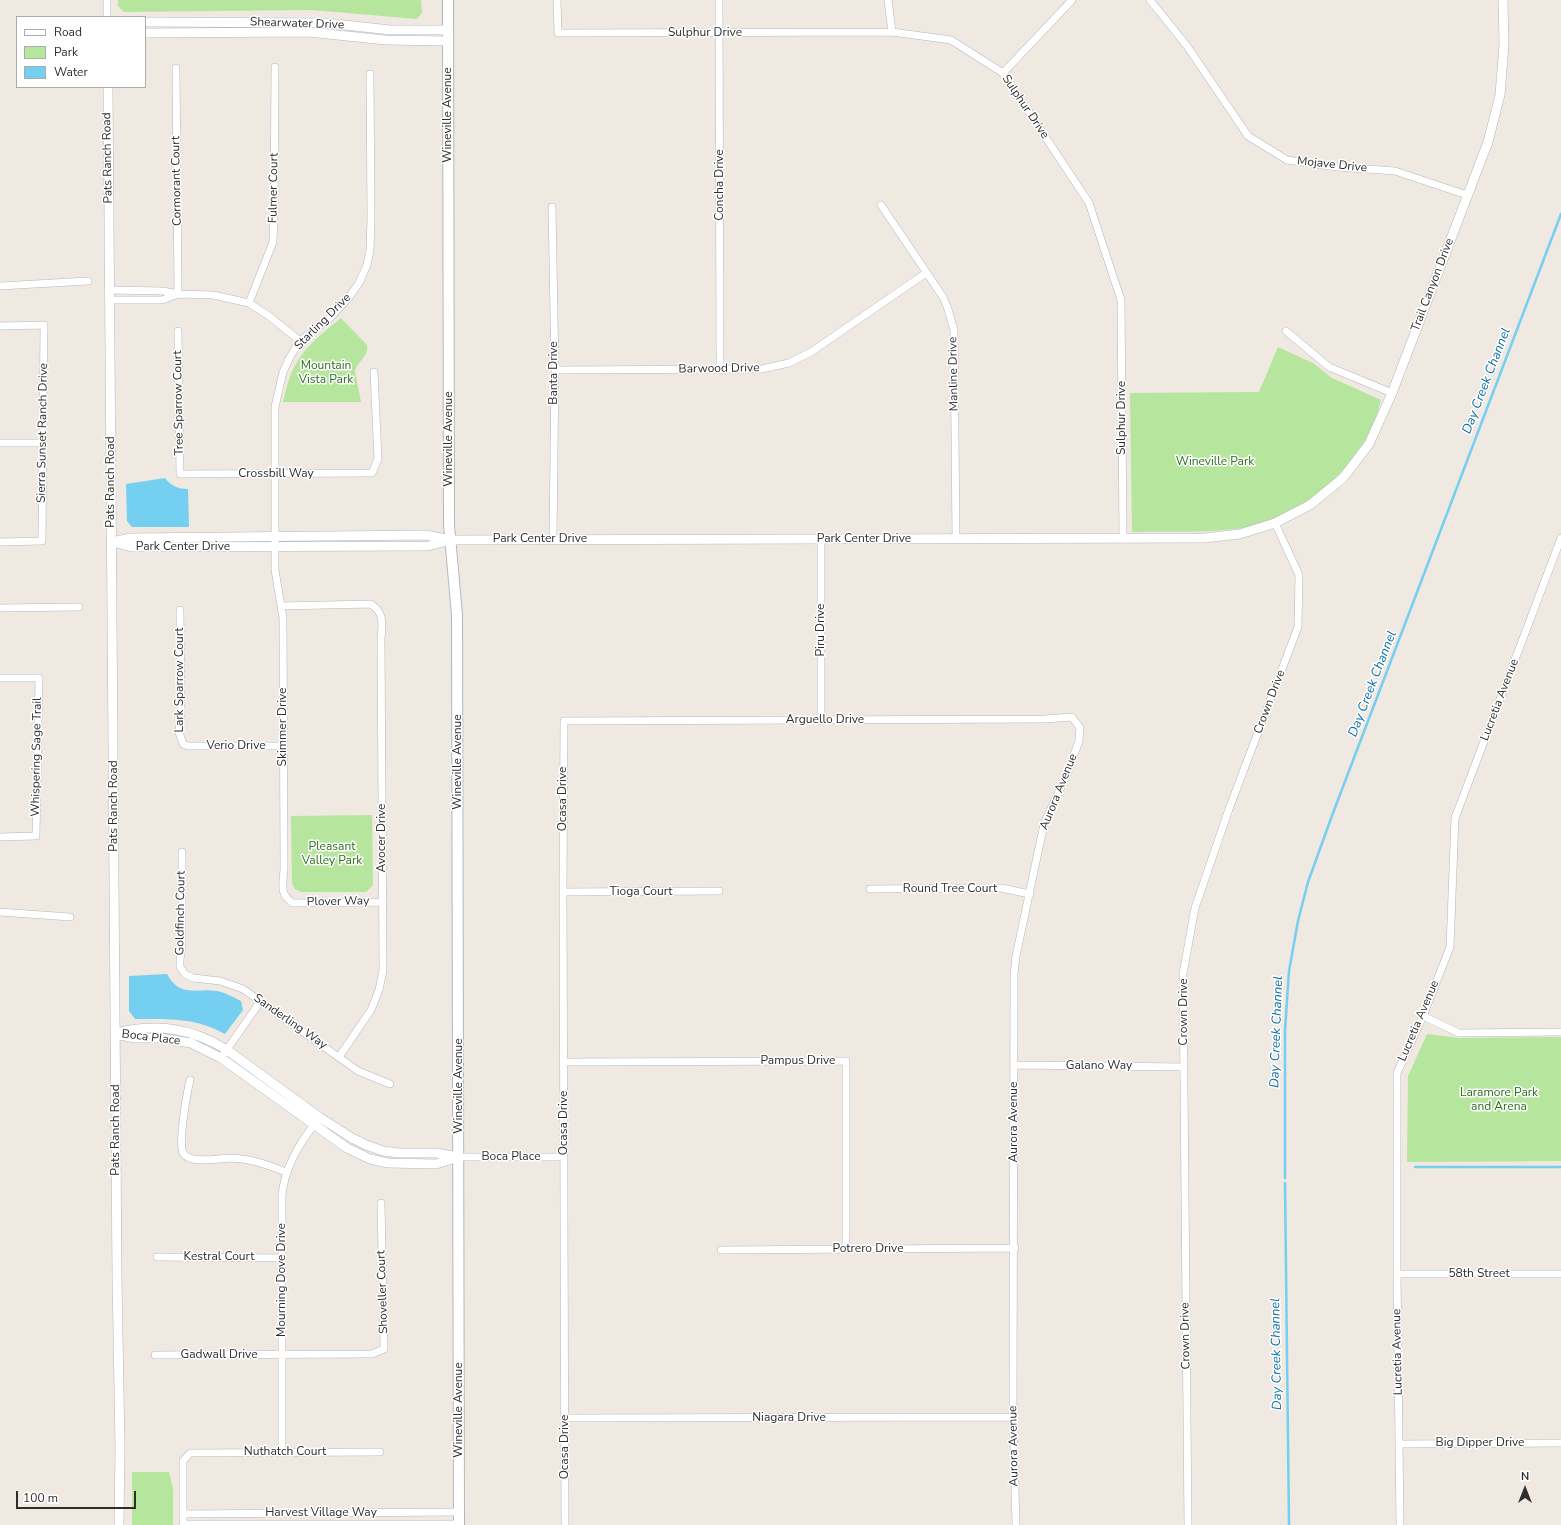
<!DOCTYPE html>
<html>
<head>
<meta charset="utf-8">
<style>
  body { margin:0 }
  #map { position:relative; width:1561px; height:1525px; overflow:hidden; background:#efe9e1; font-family:"Nunito Sans",sans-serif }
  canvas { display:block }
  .legend { position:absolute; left:16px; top:16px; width:130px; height:72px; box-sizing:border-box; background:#fff; border:1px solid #ababab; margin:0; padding:5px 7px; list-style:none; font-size:12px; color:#2e2e2e }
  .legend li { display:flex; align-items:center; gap:8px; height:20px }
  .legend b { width:20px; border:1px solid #ababab }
  .north { position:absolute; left:1505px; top:1469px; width:40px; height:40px; -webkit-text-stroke:3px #fff; paint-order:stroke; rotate:0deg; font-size:11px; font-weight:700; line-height:16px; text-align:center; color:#2e2e2e }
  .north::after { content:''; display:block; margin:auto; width:14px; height:18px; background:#2e2e2e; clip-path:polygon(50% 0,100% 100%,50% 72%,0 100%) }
  .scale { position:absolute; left:16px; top:1491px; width:120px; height:18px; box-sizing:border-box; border:2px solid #2e2e2e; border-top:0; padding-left:5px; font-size:12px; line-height:14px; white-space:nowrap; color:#2e2e2e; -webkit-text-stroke:3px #fff; paint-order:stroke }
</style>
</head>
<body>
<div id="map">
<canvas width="1561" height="1525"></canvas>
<ul class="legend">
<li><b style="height:5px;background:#fff"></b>Road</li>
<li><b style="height:11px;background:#b6e59e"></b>Park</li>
<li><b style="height:11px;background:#75cff0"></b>Water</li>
</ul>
<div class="north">N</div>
<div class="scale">100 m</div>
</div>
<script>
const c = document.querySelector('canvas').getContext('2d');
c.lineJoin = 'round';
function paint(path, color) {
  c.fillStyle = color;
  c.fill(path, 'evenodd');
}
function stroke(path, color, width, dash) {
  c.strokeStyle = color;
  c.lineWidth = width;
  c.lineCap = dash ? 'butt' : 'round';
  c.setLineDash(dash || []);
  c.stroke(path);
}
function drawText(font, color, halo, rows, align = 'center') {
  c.font = font + ' "Nunito Sans",sans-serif';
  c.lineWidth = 3;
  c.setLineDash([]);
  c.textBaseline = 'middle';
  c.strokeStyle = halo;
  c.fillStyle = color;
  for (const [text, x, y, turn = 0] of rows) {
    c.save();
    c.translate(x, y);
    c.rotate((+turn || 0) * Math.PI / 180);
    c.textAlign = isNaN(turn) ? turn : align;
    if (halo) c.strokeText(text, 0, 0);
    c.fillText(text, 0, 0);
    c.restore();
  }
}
paint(new Path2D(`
  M118,0h303l1,13 -5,6 -105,-9 -188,2 -6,-6z
  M341,318l26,27c2,12 -9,15 -12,26l6,31h-78c3,-13 6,-26 13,-38 10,-19 28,-32 45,-46z
  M1278,347l35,16 19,15 49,22c-2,7 -4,14 -6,20 -17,43 -56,79 -97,97 -6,3 -13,7 -19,8 -42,9 -85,6 -127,7l-2,-139 129,-1z
  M372,815l1,70 -7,7h-65l-6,-3 -3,-6 -1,-67z
  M1427,1034l32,4 102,-1v124l-154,1 1,-86z
  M132,1472h37l4,17v36h-41z`), '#b6e59e');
paint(new Path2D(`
  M165,478c6,8 14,11 23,11l1,38h-57l-5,-6 -1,-37z
  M167,974c13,24 29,14 50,17 9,2 16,6 24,10l2,9 -18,24c-30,-17 -58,-15 -90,-15l-6,-8v-35z`), '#75cff0');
stroke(new Path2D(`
  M1415,1167h146
  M1285,1178v-148l4,-59 9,-50 10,-39 25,-69 228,-599
  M1285,1183l4,342`), '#75cff0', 2.5);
const minor = new Path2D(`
  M107,0v17
  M557,0l1,33 334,-1 59,8 52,33 86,130 32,97 2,239
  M719,0l1,370
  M888,0l4,32
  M1150,0l37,46 61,90 39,24 51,7 57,4 72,24
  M176,68l2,226
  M1003,73l69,-73
  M370,74l1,144 -1,32 -3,15 -8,18 -9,13 -19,21 -31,24 -10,16 -7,15 -8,35v163l8,48 1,251c-1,16 -5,25 9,34l90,-1
  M881,205l62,92 5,12 6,21 2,209
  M552,207l3,163 -2,169
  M0,286l88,-5
  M110,290l53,1 15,3 35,1 36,8 20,13 31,25
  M110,300h52l16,-6
  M249,303l24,-61 1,-27 1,-148
  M0,326l44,-1 -2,216 -42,1
  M178,331l2,143 192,-1 6,-14 -4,-87
  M1286,331l43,36 63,26
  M555,370l207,-1 27,-6 22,-11 115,-79
  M0,443h42
  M821,539v182
  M281,606l90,-2c14,10 11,19 10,35l2,331 -4,20 -8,20 -32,47
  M0,608l79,-1
  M180,610l1,103 -2,19 4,12 5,2h95
  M0,678h39l-3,158 -36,1
  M182,852v91l-2,17v7l5,7 8,4 27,3 23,8 115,82 32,13
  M870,889l117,-1h14l29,6
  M563,892l156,-1
  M0,912l70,5
  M1423,1016l36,17 102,-1
  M221,1058l39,-56
  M564,1062l282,-1v188
  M1014,1065l170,2
  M190,1080c-3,13 -12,63 -7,73 6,11 35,6 46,5 6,0 13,1 19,2 13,2 25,7 38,12
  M459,1157h105
  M721,1250l294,-2
  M157,1257l125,1
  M1397,1274h164
  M155,1355l217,-1 12,-5 -3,-146
  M565,1418l448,-1
  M1399,1444l162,-1
  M282,1452v-257c3,-28 17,-51 34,-73
  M183,1514l276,-2
  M183,1519v-58l7,-8 190,-1
  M183,1524h276
  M565,1525l-2,-633 1,-171 481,-2 27,-2 8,11 -1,13 -12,33 -23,50 -28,132 -2,19 -1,442 3,108
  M1188,1525l-5,-551 12,-66 34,-99 69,-182 1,-52 -24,-52
  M1400,1525l-3,-251v-201l26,-57 27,-69 5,-129 106,-280`);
const tertiary = new Path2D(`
  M145,22l182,1 63,7h58
  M145,33l163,-1 78,8 62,1
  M108,87l9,1191 3,170 -1,77
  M112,542l19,-4 295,-3 25,5 753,-2 36,-4 35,-11 35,-18 33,-27 26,-34 23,-51 96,-251 12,-47 4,-51 -1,-44
  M113,542l19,5 296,-1 19,-5
  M116,1033c41,-10 76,-5 111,17l92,67 33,21 14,7 17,6 16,2h38l21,4
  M115,1034l20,4h26l30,5 30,15 126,90 23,11 18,4 48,1 23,-7`);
const secondary = new Path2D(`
  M448,0l1,525 8,90 2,910`);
stroke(minor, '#b4b7c1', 8);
stroke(tertiary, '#b4b7c1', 10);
stroke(secondary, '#b4b7c1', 12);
stroke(minor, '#fff', 7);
stroke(tertiary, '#fff', 9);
stroke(secondary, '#fff', 10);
drawText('12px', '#2e2e2e', '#fff', [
  ["Shearwater Drive",297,24,2],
  ["Sulphur Drive",705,33],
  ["Sulphur Drive",1025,107,56],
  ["Wineville Avenue",448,115,-90],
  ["Pats Ranch Road",108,158,-91],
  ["Mojave Drive",1332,165,6],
  ["Cormorant Court",177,181,-91],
  ["Concha Drive",720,185,-90],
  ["Fulmer Court",274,188,-89],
  ["Trail Canyon Drive",1433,285,-69],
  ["Starling Drive",323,322,-45],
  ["Barwood Drive",719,369,-1],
  ["Banta Drive",554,373,-90],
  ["Manline Drive",954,374,-91],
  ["Tree Sparrow Court",179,403,-91],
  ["Sulphur Drive",1122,418,-90],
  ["Sierra Sunset Ranch Drive",43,433,-89],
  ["Wineville Avenue",449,439,-90],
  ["Crossbill Way",276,474],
  ["Pats Ranch Road",111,482,-90],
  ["Park Center Drive",540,539],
  ["Park Center Drive",864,539],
  ["Park Center Drive",183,547],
  ["Piru Drive",821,630,-90],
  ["Lark Sparrow Court",180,680,-90],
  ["Lucretia Avenue",1500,700,-69],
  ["Crown Drive",1270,702,-69],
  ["Arguello Drive",825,720],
  ["Skimmer Drive",283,727,-90],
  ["Verio Drive",236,746],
  ["Whispering Sage Trail",37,757,-89],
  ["Wineville Avenue",458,762,-90],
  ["Aurora Avenue",1059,792,-68],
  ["Ocasa Drive",563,799,-90],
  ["Pats Ranch Road",114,806,-90],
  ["Avocer Drive",382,838,-90],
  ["Round Tree Court",950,889],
  ["Tioga Court",641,892],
  ["Plover Way",338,902,-1],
  ["Goldfinch Court",181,913,-89],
  ["Crown Drive",1184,1012,-90],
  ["Lucretia Avenue",1419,1021,-67],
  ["Sanderling Way",290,1022,35],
  ["Boca Place",151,1038,7],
  ["Pampus Drive",798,1061],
  ["Galano Way",1099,1066],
  ["Wineville Avenue",459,1086,-90],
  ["Aurora Avenue",1014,1122,-90],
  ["Ocasa Drive",564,1123,-90],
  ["Pats Ranch Road",116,1130,-90],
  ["Boca Place",511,1157],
  ["Potrero Drive",868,1249],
  ["Kestral Court",219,1257],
  ["58th Street",1479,1274],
  ["Mourning Dove Drive",282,1280,-90],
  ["Shoveller Court",383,1292,-92],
  ["Crown Drive",1186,1336,-91],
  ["Lucretia Avenue",1398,1352,-91],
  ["Gadwall Drive",219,1355],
  ["Wineville Avenue",459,1410,-90],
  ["Niagara Drive",789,1418],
  ["Big Dipper Drive",1480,1443],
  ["Aurora Avenue",1014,1446,-91],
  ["Ocasa Drive",565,1447,-90],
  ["Nuthatch Court",285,1452],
  ["Harvest Village Way",321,1513]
]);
drawText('12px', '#2c6e1b', '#fff', [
  ["Mountain",326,366],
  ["Vista Park",326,380],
  ["Wineville Park",1215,462],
  ["Pleasant",332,847],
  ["Valley Park",332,861],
  ["Laramore Park",1499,1093],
  ["and Arena",1499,1107]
]);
drawText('italic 13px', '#0d6fa3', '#fff', [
  ["Day Creek Channel",1487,381,-69],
  ["Day Creek Channel",1373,684,-69],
  ["Day Creek Channel",1277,1032,-88],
  ["Day Creek Channel",1277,1354,-91]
]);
</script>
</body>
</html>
